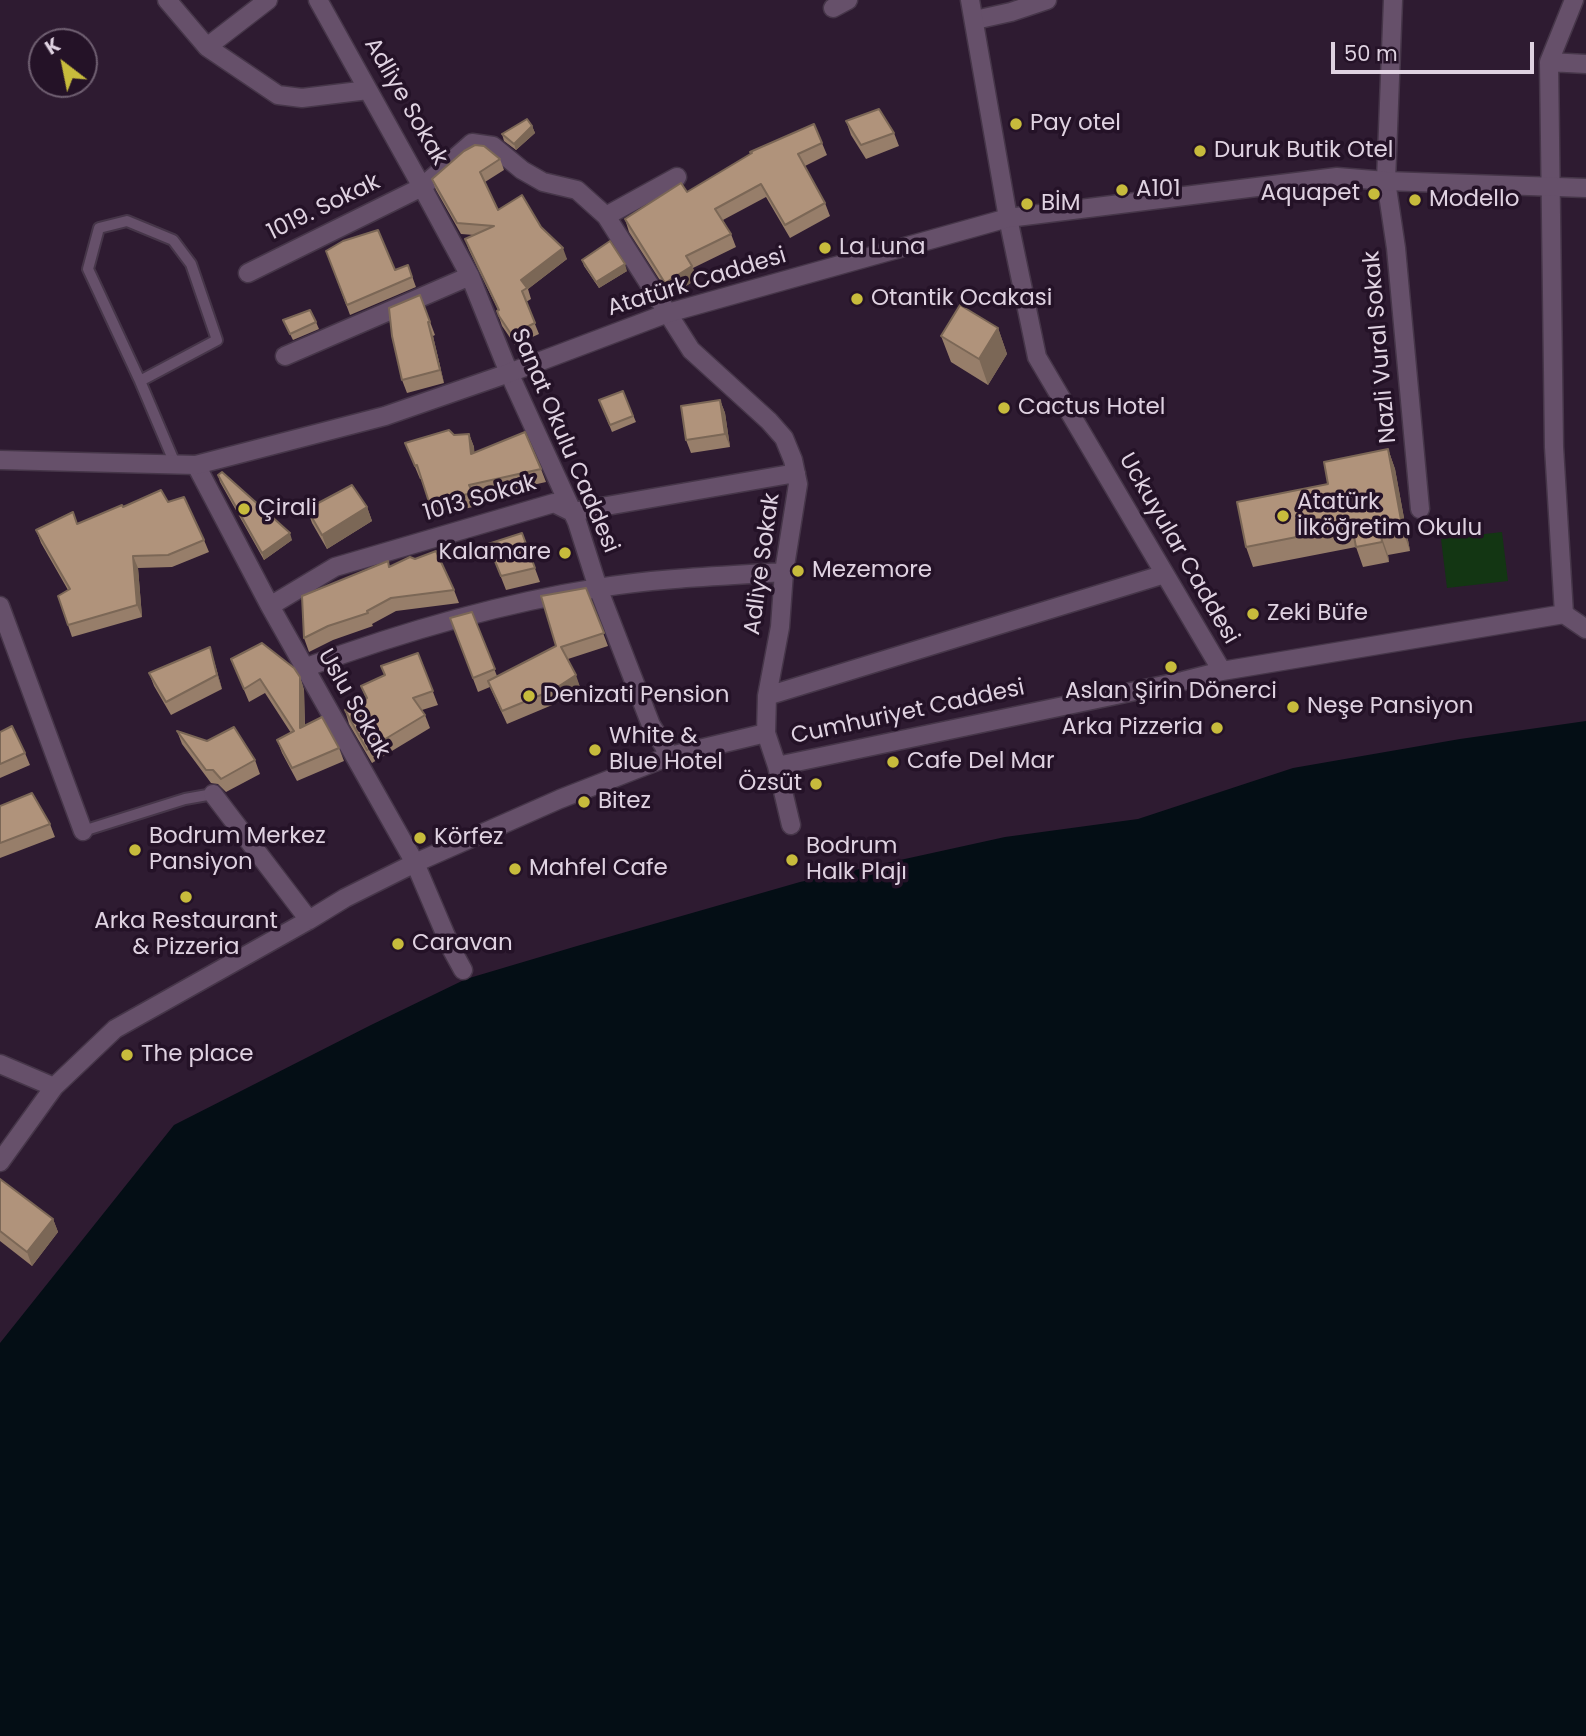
<!DOCTYPE html>
<html>
<head>
<meta charset="utf-8">
<style>
  body { margin:0 }
  #map { position:relative; width:1586px; height:1736px; overflow:hidden; background:#2e1b31; font-family:Poppins,sans-serif }
  canvas { display:block }
  .north { position:absolute; left:28px; top:28px; width:70px; height:70px; box-sizing:border-box; background:#241227; border:2px solid #6f5f71; border-radius:50%; rotate:328deg; font-size:19px; font-weight:700; line-height:28px; text-align:center; color:#dfd2e1 }
  .north::after { content:''; display:block; margin:auto; width:24px; height:32px; background:#c7bb3c; clip-path:polygon(50% 0,100% 100%,50% 72%,0 100%) }
  .scale { position:absolute; left:1331px; top:42px; width:203px; height:32px; box-sizing:border-box; border:4px solid #dfd2e1; border-top:0; padding-left:9px; font-size:21px; line-height:24px; white-space:nowrap; color:#dfd2e1; -webkit-text-stroke:5px #241227; paint-order:stroke }
</style>
</head>
<body>
<div id="map">
<canvas width="1586" height="1736"></canvas>
<div class="north">K</div>
<div class="scale">50 m</div>
</div>
<script>
const c = document.querySelector('canvas').getContext('2d');
c.lineJoin = 'round';
function paint(path, color) {
  c.fillStyle = color;
  c.fill(path, 'evenodd');
}
function stroke(path, color, width, dash) {
  c.strokeStyle = color;
  c.lineWidth = width;
  c.lineCap = dash ? 'butt' : 'round';
  c.setLineDash(dash || []);
  c.stroke(path);
}
function drawText(font, color, halo, rows, align = 'center') {
  c.font = font + ' Poppins,sans-serif';
  c.lineWidth = 7;
  c.setLineDash([]);
  c.textBaseline = 'middle';
  c.strokeStyle = halo;
  c.fillStyle = color;
  for (const [text, x, y, turn = 0] of rows) {
    c.save();
    c.translate(x, y);
    c.rotate((+turn || 0) * Math.PI / 180);
    c.textAlign = isNaN(turn) ? turn : align;
    if (halo) c.strokeText(text, 0, 0);
    c.fillText(text, 0, 0);
    c.restore();
  }
}
paint(new Path2D(`
  M1502,532l6,49 -61,7 -6,-49z`), '#133613');
paint(new Path2D(`
  M1586,721v1015h-1586v-393l174,-218 197,-100 95,-46 111,-33 223,-64 205,-45 133,-18 155,-51 167,-29z`), '#040e15');
const lane = new Path2D(`
  M140,381l77,-41 -26,-76 -18,-24 -46,-19 -28,7 -11,41 52,112 36,85
  M83,831l102,-32 28,-5`);
const street = new Path2D(`
  M167,0l40,47 71,48 24,3 66,-8
  M318,0l104,187 50,-44 21,3 29,24 21,12 34,8 29,26 85,134 78,71 15,17 9,22 5,24 -14,88 -4,55 -13,69 -1,37
  M1393,0l-7,181 10,67 24,261
  M833,8l15,-8
  M975,20l36,-8 36,-12
  M207,47l61,-47
  M1549,62l37,2
  M606,216l71,-39
  M1008,218l29,139 185,314
  M248,273l174,-86 48,89 39,97 68,149 21,66 53,137 19,31
  M285,356l185,-80
  M196,465l74,141 145,257 37,87 11,20
  M0,606l83,225
  M270,606l65,-39 219,-64 18,9 224,-39
  M1564,614l-10,-167 -5,-385 25,-62
  M304,668c95,-35 193,-64 294,-80 61,-10 124,-12 186,-16
  M767,696l398,-122
  M777,766l14,59
  M213,794l96,126
  M0,1064l54,23
  M0,1162l54,-75 61,-58 194,-109 36,-22 70,-35 145,-64 110,-43 96,-23 11,33 406,-85 39,-10 342,-57 22,15`);
const secondary = new Path2D(`
  M970,0l38,218
  M0,460l196,5 189,-49 124,-43 159,-60 340,-95 329,-41 49,4 200,7`);
stroke(lane, '#463649', 14);
stroke(street, '#463649', 21);
stroke(secondary, '#463649', 21);
stroke(lane, '#66506a', 10);
stroke(street, '#66506a', 18);
stroke(secondary, '#66506a', 18);
paint(new Path2D(`
  M846,121l48,12 5,13 -33,13 -15,-24z
  M532,126l3,7 -19,17 -12,-9 -2,-7z
  M822,143l5,12 -22,11 20,37 5,13 -40,22 -24,-41 -43,23 8,14 5,13 -43,21 4,11 -27,17 -41,-64 -4,-13 62,-27 64,-38 -1,-2z
  M500,159l4,11 -19,12 13,28 43,17 26,32 -39,30 3,10 -5,3 13,32 -24,11 -13,-19 -5,-15 1,-1 -29,-60 -4,-11 9,-4 -13,-1 -25,-44 -4,-11z
  M326,251l69,19 13,-5 8,22 -66,28z
  M582,260l45,11 -28,17 -15,-22z
  M420,295l15,40 -2,1 11,47 -37,10 -5,-13z
  M283,320l33,2 3,7 -26,11z
  M998,328l9,26 -19,31 -37,-23 -10,-26z
  M623,391l13,31 -24,10 -13,-32z
  M720,400l5,13 5,34 -39,6 -5,-13z
  M469,434l5,13v5l67,17 5,13 -71,16 2,8 -43,10 -13,-37h-1l-15,-36 49,-8z
  M1388,449l7,20 15,82 -22,4 1,7 -26,5 -7,-20 -103,20 -7,-20 82,-63z
  M218,475l74,65 -28,20 -44,-78z
  M168,502l36,38 5,12 -37,15 -34,1 4,49 -70,20 -14,-41 10,-6 -27,-47 -5,-13 42,-7 45,-16z
  M367,507l5,14 -45,28 -15,-26 -5,-14z
  M522,533l18,49 -34,8 -18,-46z
  M389,567l65,23 5,13 -63,8 -24,13 1,2 -40,14 -24,12 -5,-14z
  M586,588l22,58 -40,13 12,28 -23,16 -50,21 -17,-37 -12,5 -28,-74 22,-6 25,64 59,-30z
  M418,653l20,52 -16,5 3,5 5,13 -58,35 -23,-39 -4,-14 21,-11 -5,-13 24,-10 -4,-10z
  M231,659l69,18 4,13 1,36 34,22 5,13 -47,20 -15,-28 -5,-13 14,-7 -26,-40 -16,9z
  M214,661l8,28 -51,26 -17,-29 -5,-13z
  M177,731l78,29 5,14 -34,18 -8,-8 -7,-1 -29,-39z
  M0,732l25,21 5,12 -30,13z
  M0,806l50,18 5,13 -55,21z
  M0,1179l53,40 5,13 -26,34 -32,-25z`), '#977e6a');
paint(new Path2D(`
  M532,126l3,7 -19,17 -2,-6z
  M563,248l4,11 -39,30 -7,-9z
  M625,264l2,7 -28,17 -3,-6z
  M692,266l5,13 -27,17 -5,-13z
  M428,322l5,14 11,47 -4,-13z
  M998,328l9,26 -19,31 -9,-26z
  M720,400l5,13 5,34 -5,-13z
  M469,434l5,13 2,20 -5,-13z
  M1388,449l7,20 15,82 -7,-20z
  M367,507l5,14 -45,28 -5,-14z
  M290,533l2,7 -28,20 -2,-7z
  M1381,535l7,20 1,7 -7,-20z
  M133,556l5,12 4,49 -5,-12z
  M210,647l12,42 -5,-14z
  M576,675l4,12 -23,16 -4,-13z
  M300,677l4,13 1,51 -5,-13z
  M53,1219l5,13 -26,34 -5,-14z`), '#7b6756');
const building = new Path2D(`
  M879,109l15,24 -33,12 -15,-24z
  M527,119l5,7 -18,18 -12,-10z
  M814,124l8,19 -24,11 27,49 -40,22 -24,-41 -46,25 16,25 -45,22 6,10 -27,17 -40,-64 56,-36 6,9 65,-39 -2,-1z
  M475,145l9,1 16,13 -20,13 18,38 24,-15 19,32 22,21 -42,32 6,8 -5,3 13,32 -24,11 -12,-18 -2,-5 2,-1 -34,-71 29,-13 -37,-3 -25,-44 32,-28z
  M378,230l17,40 13,-5 4,12 -65,28 -21,-54 17,-10z
  M610,241l15,23 -29,18 -14,-22z
  M420,295l10,27h-2l12,48 -38,10 -10,-44 -3,-28z
  M960,305l38,23 -19,31 -38,-23z
  M310,310l6,12 -26,12 -7,-14z
  M623,391l10,25 -23,9 -11,-25z
  M720,400l5,34 -39,6 -5,-34z
  M449,430l5,5 15,-1 2,20 54,-22 16,37 -72,16 4,8 -44,9 -12,-37 -2,1 -10,-23z
  M1388,449l15,82 -22,4 1,7 -26,5 -4,-21 -106,21 -9,-45 91,-18 -4,-22z
  M222,472l68,61 -28,20 -44,-78z
  M352,485l15,22 -45,28 -15,-26z
  M161,490l7,12 16,-5 20,43 -36,15 -35,1 4,49 -69,20 -10,-29 12,-7 -34,-59 37,-18 4,12 45,-19 1,2z
  M522,533l13,35 -34,8 -13,-32z
  M436,551l18,39 -63,8 -24,13 1,2 -40,13 -24,12 -2,-42 86,-35 1,6 21,-10 5,2z
  M586,588l18,45 -43,14 15,28 -23,15 -51,21 -14,-30 68,-35 -15,-50z
  M472,612l23,57 -22,9 -23,-60z
  M262,643l32,25 6,9v51l22,-11 17,31 -47,20 -15,-28 17,-9 -34,-52 -16,10 -13,-30z
  M210,647l7,28 -51,27 -17,-29z
  M418,653l15,38 -20,7 12,17 -58,35 -22,-40 22,-12 -6,-12 24,-11 -4,-9z
  M12,726l13,27 -25,11v-32z
  M234,727l21,33 -34,19 -8,-9h-7l-29,-39 30,10z
  M32,793l18,31 -50,19v-37z
  M0,1179l53,40 -26,33 -27,-21z`);
paint(building, '#b0937b');
stroke(building, '#7b6756', 2);
for (const [x, y, r, color] of [
  [1016,124,7,"#c7bb3c"],
  [1200,151,7,"#c7bb3c"],
  [1122,190,7,"#c7bb3c"],
  [1374,194,7,"#c7bb3c"],
  [1415,200,7,"#c7bb3c"],
  [1027,204,7,"#c7bb3c"],
  [825,248,7,"#c7bb3c"],
  [857,299,7,"#c7bb3c"],
  [1004,408,7,"#c7bb3c"],
  [244,509,7,"#c7bb3c"],
  [1283,516,7,"#c7bb3c"],
  [565,553,7,"#c7bb3c"],
  [798,571,7,"#c7bb3c"],
  [1253,614,7,"#c7bb3c"],
  [1171,667,7,"#c7bb3c"],
  [529,696,7,"#c7bb3c"],
  [1293,707,7,"#c7bb3c"],
  [1217,728,7,"#c7bb3c"],
  [595,750,7,"#c7bb3c"],
  [893,762,7,"#c7bb3c"],
  [816,784,7,"#c7bb3c"],
  [584,802,7,"#c7bb3c"],
  [420,838,7,"#c7bb3c"],
  [135,850,7,"#c7bb3c"],
  [792,860,7,"#c7bb3c"],
  [515,869,7,"#c7bb3c"],
  [186,897,7,"#c7bb3c"],
  [398,944,7,"#c7bb3c"],
  [127,1055,7,"#c7bb3c"]
]) {
  const dot = new Path2D();
  dot.arc(x, y, r, 0, 2 * Math.PI);
  c.fillStyle = color;
  c.fill(dot);
  stroke(dot, '#241227', 2.5);
}
drawText('23px', '#dfd2e1', '#241227', [
  ["Adliye Sokak",405,102,60],
  ["1019. Sokak",324,208,-26],
  ["Atatürk Caddesi",697,283,-17],
  ["Nazli Vural Sokak",1381,347,-95],
  ["Sanat Okulu Caddesi",564,441,67],
  ["1013 Sokak",480,499,-16],
  ["Uckuyular Caddesi",1178,549,60],
  ["Adliye Sokak",763,564,-82],
  ["Uslu Sokak",353,704,60],
  ["Cumhuriyet Caddesi",908,713,-12]
]);
drawText('23px', '#dfd2e1', '#241227', [
  ["Pay otel",1030,124],
  ["Duruk Butik Otel",1214,151],
  ["A101",1136,190],
  ["Aquapet",1360,194,"right"],
  ["Modello",1429,200],
  ["BİM",1041,204],
  ["La Luna",839,248],
  ["Otantik Ocakasi",871,299],
  ["Cactus Hotel",1018,408],
  ["Atatürk",1297,503],
  ["İlköğretim Okulu",1297,529],
  ["Çirali",258,509],
  ["Kalamare",551,553,"right"],
  ["Mezemore",812,571],
  ["Zeki Büfe",1267,614],
  ["Aslan Şirin Dönerci",1171,692,"center"],
  ["Denizati Pension",543,696],
  ["Neşe Pansiyon",1307,707],
  ["Arka Pizzeria",1203,728,"right"],
  ["White &",609,737],
  ["Blue Hotel",609,763],
  ["Cafe Del Mar",907,762],
  ["Özsüt",802,784,"right"],
  ["Bitez",598,802],
  ["Bodrum Merkez",149,837],
  ["Pansiyon",149,863],
  ["Körfez",434,838],
  ["Bodrum",806,847],
  ["Halk Plajı",806,873],
  ["Mahfel Cafe",529,869],
  ["Arka Restaurant",186,922,"center"],
  ["& Pizzeria",186,948,"center"],
  ["Caravan",412,944],
  ["The place",141,1055]
], 'left');
</script>
</body>
</html>
